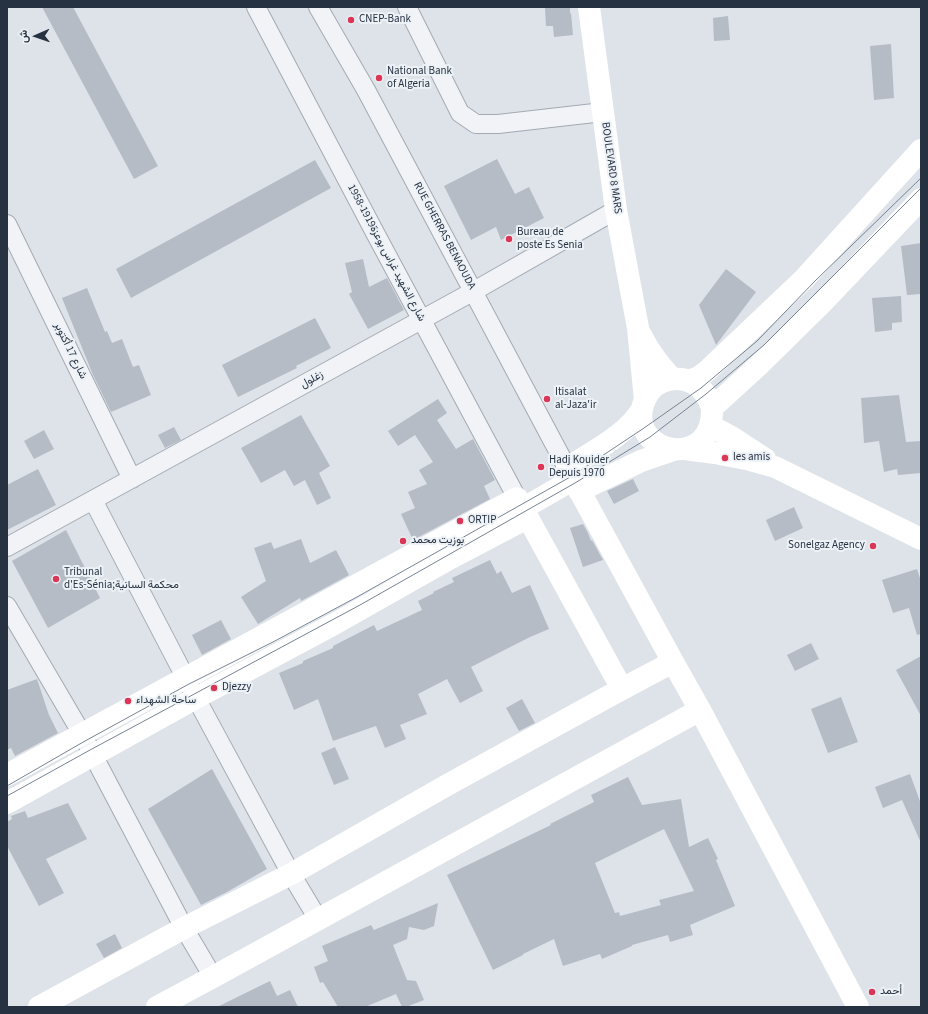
<!DOCTYPE html>
<html>
<head>
<meta charset="utf-8">
<style>
  body { margin:0 }
  #map { position:relative; width:928px; height:1014px; overflow:hidden; background:#dee3e9; font-family:"Source Sans 3",Vazirmatn,sans-serif }
  canvas { display:block }
  .frame { position:absolute; inset:0; border:8px solid #263141; pointer-events:none }
  .north { position:absolute; left:16px; top:16px; width:40px; height:40px; -webkit-text-stroke:3px #edf2f6; paint-order:stroke; rotate:268deg; font-size:11px; font-weight:700; line-height:16px; text-align:center; color:#263141 }
  .north::after { content:''; display:block; margin:auto; width:14px; height:18px; background:#263141; clip-path:polygon(50% 0,100% 100%,50% 72%,0 100%) }
</style>
</head>
<body>
<div id="map">
<canvas width="928" height="1014"></canvas>
<div class="frame"></div>
<div class="north">ش</div>
</div>
<script>
const c = document.querySelector('canvas').getContext('2d');
c.lineJoin = 'round';
function paint(path, color) {
  c.fillStyle = color;
  c.fill(path, 'evenodd');
}
function stroke(path, color, width, dash) {
  c.strokeStyle = color;
  c.lineWidth = width;
  c.lineCap = dash ? 'butt' : 'round';
  c.setLineDash(dash || []);
  c.stroke(path);
}
function drawText(font, color, halo, rows, align = 'center') {
  c.font = font + ' "Source Sans 3",Vazirmatn,sans-serif';
  c.lineWidth = 4;
  c.setLineDash([]);
  c.textBaseline = 'middle';
  c.strokeStyle = halo;
  c.fillStyle = color;
  for (const [text, x, y, turn = 0] of rows) {
    c.save();
    c.translate(x, y);
    c.rotate((+turn || 0) * Math.PI / 180);
    c.textAlign = isNaN(turn) ? turn : align;
    if (halo) c.strokeText(text, 0, 0);
    c.fillText(text, 0, 0);
    c.restore();
  }
}
paint(new Path2D(`
  M42,7h31l85,159 -24,13z
  M545,7h25v7l1,-1 2,22 -19,2 -1,-11h-7z
  M728,16l2,24 -16,1 -1,-23z
  M891,44l3,54 -20,2 -4,-54z
  M497,159l18,35 14,-7 15,31 -43,22 -5,-13 -25,13 -27,-54z
  M315,160l16,28 -200,110 -15,-29z
  M921,243v51l-14,1 -6,-49z
  M363,259l6,28 18,-9 17,32 -36,19 -19,-35 3,-2 -7,-29z
  M726,269l30,23 -40,53 -17,-40z
  M87,288l18,44 2,-1 5,12 10,-4 11,28 6,-2 12,30 -40,17 -18,-37 -31,-77z
  M901,296l1,26 -10,1v7l-17,2 -3,-34z
  M315,318l16,30 -35,18 1,2 -59,29 -16,-32z
  M899,395l7,47 15,-1v32l-23,2 -1,-6 -13,3 -5,-31 -15,2 -3,-45z
  M438,399l9,14 -10,7 19,29 17,-10 22,41 -11,6 6,13 -77,41 -12,-26 14,-6 -7,-16 19,-8 -8,-14 14,-8 -18,-27 -17,11 -10,-15z
  M301,415l29,51 -11,7 12,25 -14,7 -12,-25 -11,6 -9,-16 -24,13 -20,-35z
  M174,427l7,13 -16,8 -7,-13z
  M44,430l10,19 -20,10 -10,-18z
  M38,469l18,36 -49,25v-45z
  M633,479l6,12 -25,13 -7,-13z
  M794,507l9,21 -28,13 -9,-21z
  M583,524l5,9 3,8 1,-1 11,20 -20,7 -13,-39z
  M66,530l34,68 -52,30 -36,-67z
  M301,539l9,24 26,-13 13,25 -48,26 -1,-3 -42,26 -17,-27 25,-16 -12,-33 17,-6 3,7z
  M490,560l7,14 4,-3 11,22 18,-8 19,44 -19,8 -59,30 12,24 -23,12 -13,-24 -29,15 9,20 -27,11 6,14 -21,9 -9,-22 -43,15 -15,-42 -24,11 -15,-37 24,-10v-2l30,-13v-2l41,-21 3,6 45,-21 -4,-9 16,-8 -1,-1 21,-10 -2,-4z
  M917,569l4,12v53l-4,1 -8,-27 -16,5 -11,-33z
  M221,620l10,19 -29,16 -10,-20z
  M811,643l8,16 -24,12 -8,-16z
  M921,656v60l-25,-46z
  M37,679l12,36 9,18 -43,23 -4,-8 -4,2v-60z
  M841,697l17,45 -30,11 -17,-44z
  M522,699l13,24 -16,8 -13,-23z
  M335,747l14,32 -15,6 -13,-32z
  M212,769l55,100 -40,23 -26,13 -53,-96z
  M910,774l11,30v39l-19,-43 -19,8 -8,-21z
  M628,777l14,28 39,-6 8,48 19,-9 10,21 -2,1 19,46 -45,19 3,10 -23,7 -2,-7 -36,10v1l-30,13 -2,-5 -37,12 -9,-27 -31,15v1l-30,15 -46,-95 104,-50 -1,-1 44,-22 -3,-7zM664,829l30,62 -35,9 2,5 -41,11 -1,-4 -4,1 -20,-50z
  M68,803l19,36 -41,20 18,34 -25,13 -32,-60v-24l5,-3 -1,-3 14,-5 3,7z
  M438,903l-4,23 -10,4 -15,-3 -2,12 -14,6 14,35 9,1 8,19 -18,7h-4l-6,-13 -31,13h-27l-15,-25 -3,1 -6,-16 14,-6 -6,-15 49,-21 3,5z
  M115,934l7,14 -18,10 -8,-14z
  M270,981l7,15 13,-6 8,17h-81z`), '#b5bcc6');
const street = new Path2D(`
  M256,7l117,222 144,269
  M318,7l48,83 201,378
  M407,7l53,106 16,11h22l105,-12
  M7,224l125,255
  M93,500l103,198 95,176 27,45
  M7,547l467,-256 142,-81
  M7,606l75,128 102,194 29,49`);
stroke(street, '#a3aab3', 20);
stroke(street, '#f1f3f7', 18);
stroke(new Path2D(`
  M589,7l27,203 22,118 7,72
  M641,335c8,17 19,30 31,44
  M688,381l11,-4 8,-6 97,-92 117,-129
  M712,408c-7,-23 -27,-35 -50,-26 -9,4 -16,13 -19,23 -15,49 71,67 69,3l46,-42 65,-64 98,-103
  M642,409c-15,26 -50,43 -75,59l106,194 27,48 158,297
  M711,426l22,12 32,21
  M685,449l30,4 31,6 29,8 146,72
  M579,491l62,-30 32,-11
  M522,509l52,-30
  M7,775l510,-277 105,191
  M7,803l189,-105 140,-75 115,-65 76,-40
  M39,1007l145,-79 107,-54 158,-90 173,-95 51,-27
  M157,1007l56,-30 487,-267`), '#fff', 22);
stroke(new Path2D(`
  M7,786l78,-45 104,-57 84,-42 84,-45 215,-121 72,-48 57,-40 56,-47 59,-61 105,-102
  M7,796l83,-46 270,-145 215,-122 75,-46 56,-43 58,-49 157,-157`), '#768394', 1);
for (const [x, y, r, color] of [
  [351,20,4,"#da3757"],
  [379,78,4,"#da3757"],
  [509,239,4,"#da3757"],
  [547,399,4,"#da3757"],
  [725,458,4,"#da3757"],
  [541,467,4,"#da3757"],
  [460,521,4,"#da3757"],
  [403,541,4,"#da3757"],
  [873,546,4,"#da3757"],
  [56,579,4,"#da3757"],
  [214,688,4,"#da3757"],
  [128,701,4,"#da3757"],
  [872,992,4,"#da3757"]
]) {
  const dot = new Path2D();
  dot.arc(x, y, r, 0, 2 * Math.PI);
  c.fillStyle = color;
  c.fill(dot);
  stroke(dot, '#edf2f6', 1.5);
}
drawText('11px', '#263141', '#edf2f6', [
  ["CNEP-Bank",359,20],
  ["National Bank",387,72],
  ["of Algeria",387,85],
  ["Bureau de",517,233],
  ["poste Es Senia",517,246],
  ["Itisalat",555,393],
  ["al-Jaza'ir",555,406],
  ["les amis",733,458],
  ["Hadj Kouider",549,461],
  ["Depuis 1970",549,474],
  ["ORTIP",468,521],
  ["بوزيت محمد",411,541],
  ["Sonelgaz Agency",865,546,"right"],
  ["Tribunal",64,573],
  ["d'Es-Sénia;محكمة السانية",64,586],
  ["Djezzy",222,688],
  ["ساحة الشهداء",136,701],
  ["أحمد",880,992]
], 'left');
drawText('11px', '#263141', '#edf2f6', [
  ["BOULEVARD 8 MARS",611,168,82],
  ["RUE GHERRAS BENAOUDA",444,236,62],
  ["شارع الشهيد غراس بوعزة1919-1958",386,253,62],
  ["شارع 17 أكتوبر",70,351,64],
  ["زغلول",312,380,-29]
]);
</script>
</body>
</html>
